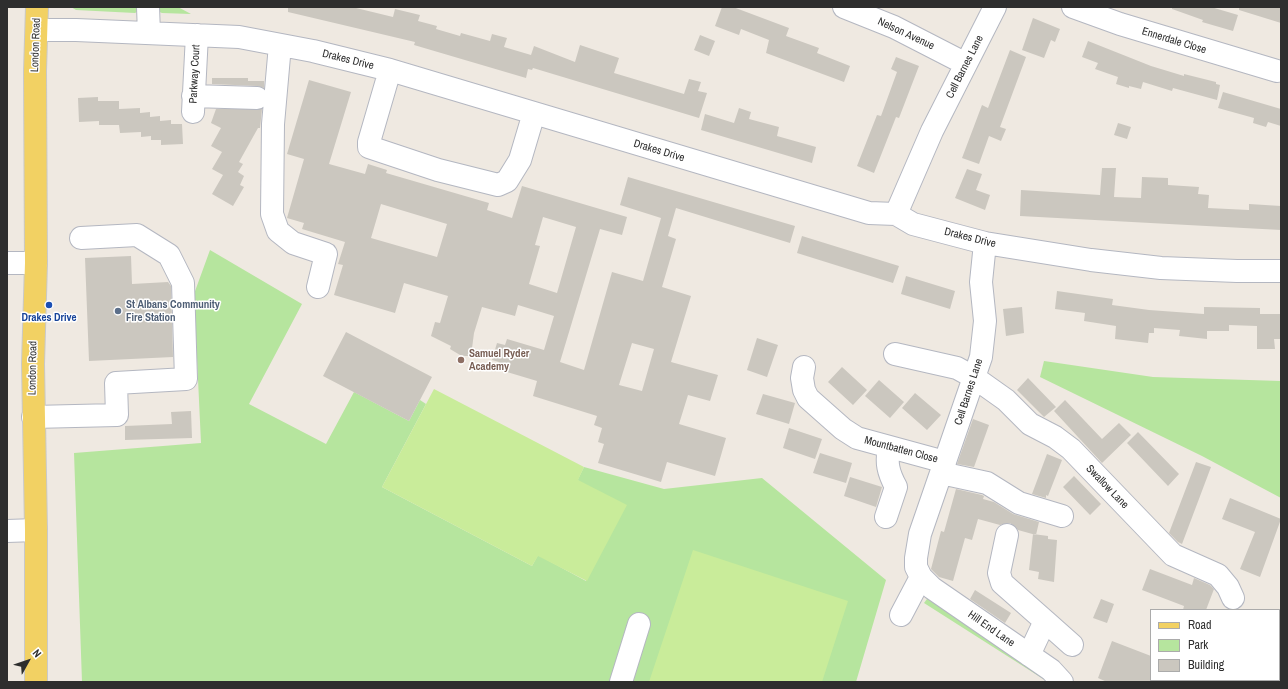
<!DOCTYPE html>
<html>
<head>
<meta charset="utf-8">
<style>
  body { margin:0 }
  #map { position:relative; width:1288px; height:689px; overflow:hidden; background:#efe9e1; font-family:"Archivo Narrow",sans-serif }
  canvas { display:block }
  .frame { position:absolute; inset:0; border:8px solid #2e2e2e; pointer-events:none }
  .legend { position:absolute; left:1150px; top:609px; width:130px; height:72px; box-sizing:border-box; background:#fff; border:1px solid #ababab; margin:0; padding:5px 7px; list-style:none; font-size:12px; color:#2e2e2e }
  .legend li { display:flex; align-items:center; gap:8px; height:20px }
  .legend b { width:20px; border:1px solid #ababab }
  .north { position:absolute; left:8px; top:641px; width:40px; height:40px; -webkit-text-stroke:3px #fff; paint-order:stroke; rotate:50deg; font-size:11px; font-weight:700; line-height:16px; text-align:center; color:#2e2e2e }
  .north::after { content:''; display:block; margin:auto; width:14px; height:18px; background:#2e2e2e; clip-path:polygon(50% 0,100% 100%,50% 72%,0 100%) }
</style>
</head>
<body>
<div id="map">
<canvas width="1288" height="689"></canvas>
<div class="frame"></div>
<ul class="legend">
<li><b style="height:5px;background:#f2d163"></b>Road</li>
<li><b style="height:11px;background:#b6e59e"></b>Park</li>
<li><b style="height:11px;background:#cbc7bf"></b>Building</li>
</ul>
<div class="north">N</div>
</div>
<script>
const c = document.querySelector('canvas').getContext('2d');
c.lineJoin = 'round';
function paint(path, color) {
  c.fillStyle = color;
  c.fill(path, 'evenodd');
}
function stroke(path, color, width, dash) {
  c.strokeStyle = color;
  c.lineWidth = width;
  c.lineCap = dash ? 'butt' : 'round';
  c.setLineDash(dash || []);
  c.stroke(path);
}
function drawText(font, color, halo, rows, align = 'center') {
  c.font = font + ' "Archivo Narrow",sans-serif';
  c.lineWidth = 3;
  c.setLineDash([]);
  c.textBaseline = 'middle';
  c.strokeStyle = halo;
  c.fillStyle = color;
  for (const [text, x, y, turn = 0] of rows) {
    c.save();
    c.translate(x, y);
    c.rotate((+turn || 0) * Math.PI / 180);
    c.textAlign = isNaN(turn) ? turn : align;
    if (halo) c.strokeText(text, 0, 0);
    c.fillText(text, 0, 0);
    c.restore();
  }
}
paint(new Path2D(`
  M71,7h72v1l-8,5 -59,-3z
  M155,7h23l13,7 -29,-1 -5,-2z
  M210,250l92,54 -53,100 77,40 28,-52 55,29 11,-21 6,4 -44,83 150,79 6,-11 48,26 -8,-102 6,-12 80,22 98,-11 124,102 -30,102h-774l-8,-229 127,-10 -7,-149z
  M1044,361l109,16 128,4v117l-79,-42 -162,-79z
  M930,595l125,83 -7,4 -124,-79z`), '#b6e59e');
paint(new Path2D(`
  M434,389l150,78 -6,13 49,25 -40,76 -49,-25 -6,10 -150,-79z
  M693,550l155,51 -26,81h-173z`), '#c9ec9a');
paint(new Path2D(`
  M288,7h64l41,10 2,-8 25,6 -2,6 19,5 -1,3 24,7 1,-3 29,8 2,-7 15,4 -3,9 27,8 3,-9 41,16 5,-17 39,13 -5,15 70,21 5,-15 12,3 -3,9 9,2 -8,25 -166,-50 -1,2 -4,-1 -2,9 -112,-33 1,-3 -127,-30z
  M722,7h11l56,21 -3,8 33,12 -2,5 33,13 -6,16 -78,-29 3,-13 -28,-11 -2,6 -24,-9z
  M1172,7h39l27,8 -5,16 -31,-9 1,-2 -31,-11z
  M1239,7h42v16l-42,-13z
  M1033,18l27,11 -5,13 -4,-2 -7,18 -22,-8z
  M700,35l15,6 -6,15 -15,-6z
  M1088,41l63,25 33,10v-2l32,8v2l4,1 -3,15 -44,-12 -1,3 -29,-9 -2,7 -12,-3v2l-13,-4 2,-7 -23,-8 3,-6 -16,-6z
  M1010,50l16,7 -26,70 6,2 -5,12 -12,-5 -10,28 -17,-6 20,-53 6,3z
  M896,57l23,9 -20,52 -3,-1 -22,56 -17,-7 20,-51 4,1 16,-44 -6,-3z
  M212,78h36v3h16v7l-7,-2 -45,-2z
  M309,80l42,12 -22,72 36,10 3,-10 19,6 -1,3 103,30 -2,7 25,8 10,-32 105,31 -5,18 -22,-6 -40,133 24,8 28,-98 31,9 18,-63 -41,-13 8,-28 167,49 -5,17 -114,-35 -8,28 8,3 -14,48 29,9 -20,66 47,13 -8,26 -22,-6 -9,29 47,14 -11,38 -48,-14 -6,20 -63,-19 6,-19 -6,-2 4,-14 -8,-3 3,-9 -64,-20 4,-15 -40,-12 2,-7 -7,-2 5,-17 8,2 2,-6 37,11 10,-34 -36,-11 -3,11 -33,-9 -8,26 -3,23h-6l-5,-1 -10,-6 1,-3 -20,-10 4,-14 5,1 8,-27 -44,-13 -9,30 -61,-18 9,-30 -5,-1 7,-22 -43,-13 2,-6 -17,-5 17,-59 -17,-5zM381,204l66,20 -10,33 -66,-19zM543,217l33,10 -19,66 -28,-9 11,-38 -5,-1zM632,343l22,6 -12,42 -23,-6z
  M1223,92l58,17v17l-13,-4 -2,5 -13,-4 1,-5 -36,-10z
  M98,97v4h21v8l21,-1v5l10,-1v5l10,-1v5l11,-1v4h11l1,20 -22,1v-5h-10v-4l-10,1v-5l-21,1 -1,-8h-20v-4l-20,1 -1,-24z
  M739,108l12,4 -2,7 30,8 -2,9 39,11 -4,16 -111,-33 4,-16 29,9z
  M216,109h46l-2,19h-2l-19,34 4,2 -5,8 6,4 -4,9 4,2 -11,19 -21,-12 11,-19 -11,-6 10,-17 -11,-6 10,-18 -10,-5z
  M1118,123l13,4 -4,12 -13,-4z
  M1102,168h14l-2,29 27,1 1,-21 26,1v7l31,2 -1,7 11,1 -1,13 41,2v-6l32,2v24l-261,-14 1,-26 79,5z
  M967,169l15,5 -6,16 14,5 -5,15 -30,-12z
  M802,236l97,30 -6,17 -96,-30z
  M131,256l1,28 36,-2 3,4 2,71 -84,4 -4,-103z
  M906,276l49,15 -5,18 -49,-15z
  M1057,291l56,8 -1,6 37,5 55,4v-7l56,1v6h21v25h-7l1,10h-18v-23l-28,-1v6h-22v8l-28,-3 1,-6 -26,-2v5h-5l-1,10 -33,-4 1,-13 -32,-5 1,-8 -30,-4z
  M1022,307l2,26 -18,3 -3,-27z
  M346,332l86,45 -23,44 -86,-45z
  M757,338l21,7 -11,32 -20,-7z
  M842,367l25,23 -14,15 -25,-23z
  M1028,378l28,29 -12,10 -27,-27z
  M879,380l25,22 -14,16 -25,-22z
  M915,393l26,22 -14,15 -25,-22z
  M763,394l32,9 -6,21 -33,-10z
  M1065,400l37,39 17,-16 12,12 -29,28 -48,-52z
  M191,411l1,27 -67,2v-14l47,-2 -1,-12z
  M973,419l16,6 -15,42 -17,-3z
  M789,428l33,11 -7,20 -32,-11z
  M1138,432l41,42 -11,12 -41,-43z
  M820,453l32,10 -6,20 -33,-10z
  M1047,454l15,6 -14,36 -2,-1v3l-14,-4z
  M1196,462l15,5 -29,77 -4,-2 -9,-9z
  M1074,476l27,28 -11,11 -27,-28z
  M850,477l32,10 -6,20 -32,-11z
  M956,489l26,6 2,1 -1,3 11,3 19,12 26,8 -3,13 -18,-5 -8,-7 -10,2 -22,-6 -6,21 -7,-2 -12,43 -14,-4 -8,-8 10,-38 3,1z
  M1230,498l51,21 -21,58 -20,-8 15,-37 -33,-13z
  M1033,534l15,2v3l9,1 -3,42 -16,-3 1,-7 -10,-2z
  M1150,569l42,16 2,-7 16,7 4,4 -8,21h-23l1,-4 -42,-16z
  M975,590l36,23 -6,10 -35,-24z
  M1101,599l13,5 -7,19 -14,-5z
  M1112,641l39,15v26h-44l-9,-4z`), '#cbc7bf');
const minor = new Path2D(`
  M148,7l1,26
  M844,7l50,20 72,37
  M1073,7l47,17 157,47
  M37,30h39l163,7 74,14 77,19 479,143 27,1 17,10 72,19 106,17 70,8 76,3h44
  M280,45l-7,79 -1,90 6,17 15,12 33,11 -8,33
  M390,70l-21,72v5l69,23 60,15 9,-4 13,-21 14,-47
  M193,96l64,2
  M193,112l4,-77
  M896,214l36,-83 63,-124
  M985,243l-4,39 4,39 -4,36 -61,177 -4,24v9l5,10 11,11 119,82 11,12
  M7,263h29
  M895,354l62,14 18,10 31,22 24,24 25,13 16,12 102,106 45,20 10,12 5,11
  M804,367l-2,11 2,12 4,8 35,31 14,9 88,24
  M33,417l84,-2 -1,-32 70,-4 -3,-96 -14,-28 -32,-20 -56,3
  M941,473l46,10 32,20 43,13
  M886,517l10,-30c-8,-15 -10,-24 -7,-40
  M7,531l29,-1
  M1007,535l-8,38 3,10 43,38 -16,34
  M901,615l20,-38
  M1045,621l27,24
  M621,682l18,-58`);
const major = new Path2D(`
  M36,682v-152l-3,-166 3,-101 -1,-192 2,-64`);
stroke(minor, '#b4b7c1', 24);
stroke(major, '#c9c9c9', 24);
stroke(minor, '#fff', 22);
stroke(major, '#f2d163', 22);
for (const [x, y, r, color] of [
  [49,305,4,"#1a4fb4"],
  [118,311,4,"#5c6f8a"],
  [461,360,4,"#8d6e63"]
]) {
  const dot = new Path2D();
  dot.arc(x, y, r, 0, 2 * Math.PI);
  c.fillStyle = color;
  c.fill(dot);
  stroke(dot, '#fff', 1.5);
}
drawText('11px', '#2e2e2e', '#fff', [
  ["Nelson Avenue",906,34,25],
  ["Ennerdale Close",1174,41,17],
  ["London Road",36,45,-88],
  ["Drakes Drive",348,60,14],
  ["Cell Barnes Lane",965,67,-63],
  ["Parkway Court",195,74,-87],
  ["Drakes Drive",659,151,17],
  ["Drakes Drive",970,238,14],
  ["London Road",33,368,-89],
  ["Cell Barnes Lane",969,392,-72],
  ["Mountbatten Close",901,450,15],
  ["Swallow Lane",1107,487,46],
  ["Hill End Lane",991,629,35]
]);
drawText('bold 11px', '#4e5e75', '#fff', [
  ["St Albans Community",126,305],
  ["Fire Station",126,318]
], 'left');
drawText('bold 11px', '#164399', '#fff', [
  ["Drakes Drive",49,318]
]);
drawText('bold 11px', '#785e54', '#fff', [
  ["Samuel Ryder",469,354],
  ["Academy",469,367]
], 'left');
</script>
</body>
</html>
